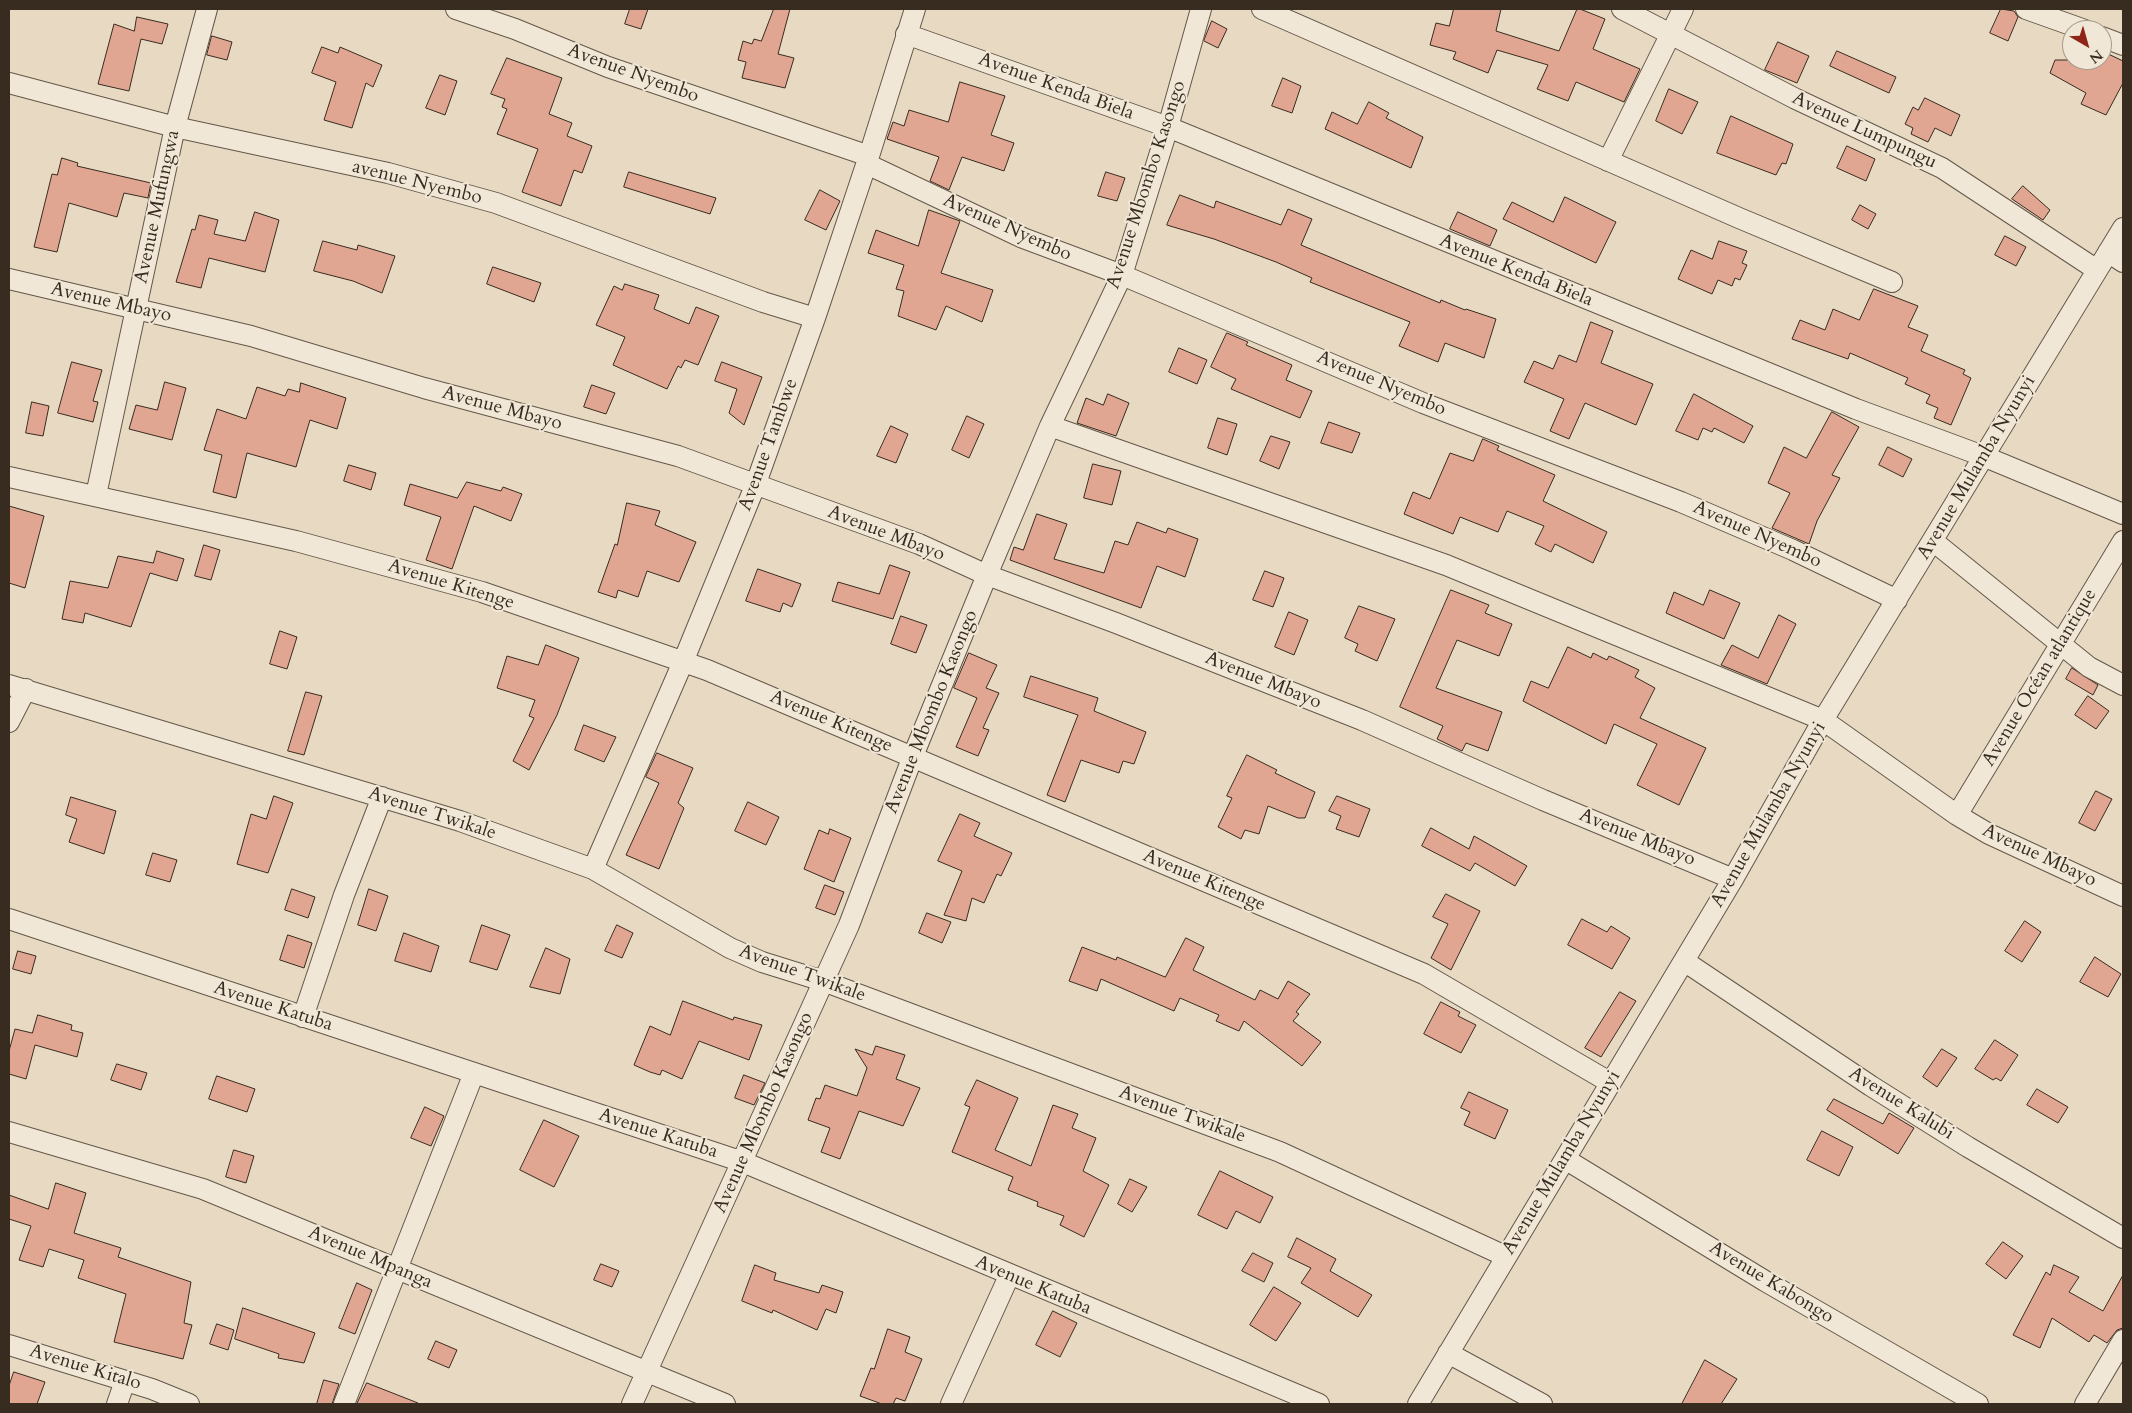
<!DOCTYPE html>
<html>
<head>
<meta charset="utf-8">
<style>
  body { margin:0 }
  #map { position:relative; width:2132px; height:1413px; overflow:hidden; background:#e8dac2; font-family:Cardo,serif }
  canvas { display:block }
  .frame { position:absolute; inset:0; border:10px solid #382b20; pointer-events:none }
  .north { position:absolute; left:2062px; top:20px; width:50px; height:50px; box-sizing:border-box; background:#f0e7d7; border:1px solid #a69c8e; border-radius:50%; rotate:142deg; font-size:14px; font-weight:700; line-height:20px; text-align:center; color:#382b20 }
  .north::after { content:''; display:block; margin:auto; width:18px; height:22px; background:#8f2418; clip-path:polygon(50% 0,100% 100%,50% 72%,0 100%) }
</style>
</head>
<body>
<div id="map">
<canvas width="2132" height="1413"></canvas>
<div class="frame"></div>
<div class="north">N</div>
</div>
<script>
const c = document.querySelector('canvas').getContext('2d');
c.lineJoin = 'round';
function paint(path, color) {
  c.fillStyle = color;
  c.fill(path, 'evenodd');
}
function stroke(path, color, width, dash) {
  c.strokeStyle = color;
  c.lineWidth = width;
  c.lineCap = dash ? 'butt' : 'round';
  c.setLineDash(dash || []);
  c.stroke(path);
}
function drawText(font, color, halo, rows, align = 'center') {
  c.font = font + ' Cardo,serif';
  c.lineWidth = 4;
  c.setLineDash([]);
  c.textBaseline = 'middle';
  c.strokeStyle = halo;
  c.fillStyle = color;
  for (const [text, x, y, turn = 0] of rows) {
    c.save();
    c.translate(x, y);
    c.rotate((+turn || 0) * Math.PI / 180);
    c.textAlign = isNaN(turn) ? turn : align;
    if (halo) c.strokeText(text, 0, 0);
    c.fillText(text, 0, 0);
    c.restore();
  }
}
const building = new Path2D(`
  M630,9h18l-7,20 -16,-5z
  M774,9h16l-12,45 16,4 -9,30 -43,-10 4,-16 -8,-2 5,-19 9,3 2,-5 7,2z
  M1454,9h47l-5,22 63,20 18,-42h3l25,10 -12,30 47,20 -16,33 -48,-20 -8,19 -31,-12 11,-24 -51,-15 -9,23 -35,-14 3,-7 -26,-7 6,-22 13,3z
  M2001,9l13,2 4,6 -10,24 -18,-8z
  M137,17l31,7 -6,20 -21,-5 -12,52 -31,-7 16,-60 20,7z
  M1212,21l15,8 -9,19 -14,-7z
  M212,36l20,6 -5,18 -20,-5z
  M1778,42l31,14 -12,27 -32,-13z
  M322,47l16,6 2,-6 42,18 -9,22 -7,-4 -14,45 -28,-8 12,-38 -24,-9z
  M1837,51l59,26 -7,16 -59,-27z
  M2102,51l21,10v22l-17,32 -25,-11 5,-11 -36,-20 5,-13h47z
  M507,58l55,20 -13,36 23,9 -5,13 25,10 -10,27 -8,-3 -13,36 -39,-14 16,-43 -41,-15 10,-25 -5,-2 3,-8 -14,-5z
  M440,75l17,6 -12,34 -19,-7z
  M1283,78l18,8 -9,27 -20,-7z
  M960,82l45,14 -14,39 23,8 -10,28 -42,-14 -13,33 -19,-9 9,-24 -52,-18 6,-17 11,4 5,-16 39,12z
  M1669,89l29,13 -16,32 -26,-13z
  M1925,98l35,17 -9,21 -16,-8 -7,14 -17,-8 2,-6 -8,-4 8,-17 5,3z
  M1369,102l20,11 -3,5 37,19 -12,31 -86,-39 7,-17 25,12z
  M1731,116l62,28 -7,20 -4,-1 -6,12 -59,-22z
  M1847,146l28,13 -9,22 -29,-13z
  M62,158l16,5 -1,3 74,17 -3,15 -24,-5 -7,24 -48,-14 -12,49 -23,-5 18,-73 5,1z
  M629,172l87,26 -6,16 -86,-27z
  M1106,172l19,6 -8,23 -19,-5z
  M2023,186l27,24 -7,10 -31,-21z
  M820,190l20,11 -14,29 -21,-10z
  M1180,195l34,13 2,-7 65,24 7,-16 24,10 -11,26 139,58 1,-3 24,10 1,-1 30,10 -12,39 -39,-15 -7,19 -39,-16 11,-24 -100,-40 2,-4 -36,-16 -62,-23 -44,-13 -3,-1z
  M1565,197l51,25 -20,41 -93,-44 9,-17 41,20z
  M1860,205l16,9 -8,15 -16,-9z
  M929,210l31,11 -19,52 52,17 -11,32 -36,-16 -10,24 -38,-14 6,-25 -8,-2 8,-24 -36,-12 8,-23 42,16z
  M255,212l24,8 -14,52 -56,-14 -8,30 -25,-6 16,-53 3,1 4,-15 19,5 -4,14 31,7z
  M1458,212l39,18 -7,16 -40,-17z
  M2005,236l21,11 -10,19 -21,-11z
  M323,241l34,9 1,-5 37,11 -13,37 -29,-12 -39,-10z
  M1719,241l28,10 -5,12 5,2 -7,15 -5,-2 -3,8 -14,-6 -6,14 -34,-15 13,-29 21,9z
  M493,267l48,16 -7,19 -47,-18z
  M625,284l34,11 -5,14 35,15 7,-17 23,9 -21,49 -13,-5 -4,8 -3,-2 -11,23 -54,-24 12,-28 -29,-12 18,-39 8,4z
  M1874,289l44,17 -10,21 20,8 -7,16 44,19 -2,4 8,4 -20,47 -17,-7 4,-10 -12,-5 4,-8 -25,-11 3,-6 -58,-25 -2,6 -56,-20 8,-19 25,10 8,-21 26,11z
  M1591,322l22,9 -12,32 52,21 -17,41 -51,-22 -16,36 -19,-8 14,-32 -40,-17 10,-21 19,8 6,-14 17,7z
  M1227,333l21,9 -2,3 46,20 -6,15 26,11 -12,27 -69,-29 5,-10 -25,-12z
  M1179,348l28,12 -10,24 -28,-12z
  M72,362l30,8 -9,31 5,1 -5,20 -35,-9z
  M722,362l40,15 -18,48 -15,-12 8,-24 -22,-8z
  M165,382l21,6 -14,52 -43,-11 7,-24 21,5z
  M301,383l45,15 -9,31 -27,-9 -14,47 -49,-14 -11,45 -23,-6 9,-37 -18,-5 13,-41 29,10 11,-32 28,9 3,-7 11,3z
  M592,385l23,8 -9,21 -22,-7z
  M1108,394l21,9 -13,33 -39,-13 9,-25 17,7z
  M1694,394l59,32 -9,17 -30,-15 -2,4 -9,-4 -5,12 -22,-9z
  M32,402l17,4 -6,30 -17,-3z
  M1832,412l27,15 -27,48 8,3 -23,43 -8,23 -37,-16 18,-35 -22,-10 16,-36 22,11z
  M967,416l17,8 -15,34 -17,-8z
  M1218,418l19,6 -10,31 -19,-7z
  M1329,422l31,11 -8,20 -31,-10z
  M891,426l17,8 -12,29 -19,-7z
  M1271,436l19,6 -11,27 -19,-8z
  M1483,439l16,7 -2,4 58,25 -12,26 64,31 -14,31 -38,-19 -4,8 -16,-8 9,-18 -37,-15 -9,21 -38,-15 -7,17 -49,-20 9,-22 17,7 20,-46 23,8z
  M1888,447l24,12 -9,18 -24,-12z
  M1093,464l28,7 -9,34 -28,-7z
  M349,465l27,8 -5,17 -27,-9z
  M467,482l34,9 2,-4 19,7 -11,27 -37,-15 -22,63 -26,-9 15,-43 -37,-12 6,-21 47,14z
  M627,503l33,8 -5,14 41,17 -17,40 -32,-11 -9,26 -20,-7 -2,8 -18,-6 17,-48 2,1z
  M9,506l35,10 -19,72 -16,-5z
  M1037,514l30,10 -13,35 50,14 11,-32 13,4 9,-23 29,11 2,-5 30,11 -13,38 -28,-11 -16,42 -131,-48 4,-13 9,3z
  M204,545l16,5 -9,30 -16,-4z
  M157,551l27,8 -7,22 -27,-8 -19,54 -46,-14 -2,10 -21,-4 8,-38 38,7 10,-32 35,7z
  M890,565l20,7 -17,47 -61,-18 6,-19 41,12z
  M758,569l43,15 -9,23 -9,-4 -3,9 -34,-11z
  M1265,571l19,7 -11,29 -20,-7z
  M1451,590l38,15 -4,8 27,11 -13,32 -42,-16 -21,48 66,24 -14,39 -22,-8 -4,8 -25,-12 6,-13 -43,-19z
  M1710,590l30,13 -16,36 -58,-26 8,-21 29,13z
  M1359,606l36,13 -18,42 -22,-10 3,-7 -13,-6z
  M1289,612l19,8 -14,35 -19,-8z
  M1779,615l17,9 -29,60 -46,-19 11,-20 26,13z
  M901,616l26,9 -11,28 -25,-9z
  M280,631l17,6 -10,32 -17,-5z
  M546,645l33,13 -22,57 -28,55 -16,-9 21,-43 -5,-2 6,-16 -38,-12 10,-32 31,9z
  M1568,647l23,11 2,-5 14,7 2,-4 30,14 -4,7 20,11 -15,30 66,30 -27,57 -42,-20 20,-41 -43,-20 -8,20 -83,-43 8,-20 17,7z
  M969,653l28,12 -11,23 13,5 -16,35 6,2 -11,26 -22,-9 21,-49 -23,-10z
  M2072,668l26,17 -5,10 -27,-16z
  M1031,676l67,22 -4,13 52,21 -12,32 -11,-3 -4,12 -38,-13 -16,42 -18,-7 31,-80 -54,-18z
  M306,692l16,4 -18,59 -16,-4z
  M2088,696l21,15 -13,18 -21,-14z
  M584,725l32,12 -12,25 -29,-12z
  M657,753l36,15 -15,35 6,5 -25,61 -33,-14 33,-72 -13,-6z
  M1247,755l30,15 -2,3 40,19 -10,26h-7l-30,-12 -9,28 -14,-4 -4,9 -23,-12 14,-29 -5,-2z
  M2096,791l16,8 -17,32 -16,-8z
  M274,796l19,7 -25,70 -31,-9 14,-50 15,5z
  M1337,796l33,13 -11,28 -23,-8 5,-13 -12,-5z
  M71,797l45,14 -12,43 -35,-12 8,-23 -11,-4z
  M748,802l31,15 -13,28 -31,-14z
  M960,814l20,9 -6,13 38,17 -11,23 -4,-2 -13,29 -12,-5 -6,23 -22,-6 18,-44 -24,-10z
  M1431,828l38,21 5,-13 53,30 -12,20 -40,-23 -5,8 -48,-25z
  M830,829l21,9 -17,44 -30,-13 15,-39 9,4z
  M153,853l24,7 -7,22 -24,-7z
  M825,885l19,7 -9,23 -19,-7z
  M292,889l23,8 -7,21 -23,-8z
  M369,889l19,7 -12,35 -18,-6z
  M1446,894l34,17 -29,59 -20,-12 17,-34 -15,-7z
  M927,913l24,9 -9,21 -23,-10z
  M1582,919l25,13 4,-6 19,12 -18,31 -44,-24z
  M2025,921l16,11 -19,30 -17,-11z
  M482,925l28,10 -13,35 -27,-8z
  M617,925l16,8 -11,25 -17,-7z
  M404,933l35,13 -8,26 -36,-11z
  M288,935l24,8 -8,25 -24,-8z
  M1186,938l18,9 -11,23 62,30 5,-10 18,9 10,-18 22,13 -14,18 3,2 -6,7 28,21 -19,24 -58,-45 -5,10 -23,-10 3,-6 -39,-17 -6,13 -73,-32 -4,12 -28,-10 13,-34 34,13 1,-3 48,20z
  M546,948l24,11 -10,35 -30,-7z
  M18,951l18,5 -5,18 -18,-5z
  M2095,957l26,17 -13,23 -28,-15z
  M1620,992l16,9 -35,56 -16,-9z
  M683,1001l50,19 1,-3 28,8 -13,35 -50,-19 -17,38 -20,-9 -2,5 -10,-3 -16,-7 16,-39 20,9z
  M1441,1002l19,10 -2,4 18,9 -15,28 -37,-19z
  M38,1015l34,10 -1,5 12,3 -6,24 -42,-12 -9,34 -17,-5v-23l6,-22 17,4z
  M1995,1040l23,15 -17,26 -5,-3 -3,2 -18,-11z
  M876,1046l29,9 -9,24 24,9 -17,38 -44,-15 -19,48 -19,-7 9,-24 -22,-8 8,-22 4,1 5,-14 32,11 10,-28 -12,-19 17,6z
  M1942,1049l15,9 -20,29 -14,-10z
  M117,1064l30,9 -6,17 -30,-10z
  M744,1075l21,8 -11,22 -19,-7z
  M217,1076l38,13 -8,23 -38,-13z
  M977,1080l41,18 -23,52 36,16 22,-61 25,9 -6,14 24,10 -13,33 26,14 -25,52 -24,-12 4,-9 -27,-10 1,-4 -30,-12 5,-13 -61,-25 18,-45 -5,-2z
  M2037,1089l31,18 -10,16 -31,-18z
  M1469,1092l39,18 -13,29 -31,-14 6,-13 -9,-4z
  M1834,1099l49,25 6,-11 25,15 -16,26 -71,-44z
  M425,1107l19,9 -13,30 -20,-8z
  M544,1120l35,16 -25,51 -34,-17z
  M1822,1131l31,16 -14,29 -32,-16z
  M234,1150l20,6 -8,27 -20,-6z
  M1220,1171l53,26 -13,26 -24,-12 -9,18 -29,-14z
  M1130,1179l17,8 -15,25 -14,-8z
  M56,1183l30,10 -12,40 47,15 -3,9 73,25 -7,41 8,2 -9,34 -69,-17 12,-48 -48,-16 6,-18 -35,-11 -6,18 -24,-7 12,-34 -22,-7v-24l39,14z
  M1297,1238l39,21 -6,12 42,24 -14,22 -57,-34 10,-15 -23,-11z
  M2003,1242l20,14 -17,23 -20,-15z
  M1253,1253l20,10 -9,19 -22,-11z
  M601,1264l18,7 -7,16 -18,-7z
  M755,1265l21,8 -2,7 45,13 3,-8 21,7 -7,21 -10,-4 -9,21 -44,-20 -1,3 -30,-12z
  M2054,1265l25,12 -10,15 34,19 20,-36v53l-6,2 -10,13 -13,-8 -5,7 -37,-24 -12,30 -27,-13 33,-63 4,3z
  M357,1283l15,7 -17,44 -16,-6z
  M1274,1287l27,16 -25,38 -26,-16z
  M243,1308l72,25 -11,30 -26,-5 1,-4 -44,-15z
  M1053,1311l24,12 -17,34 -24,-12z
  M217,1324l17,6 -6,20 -18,-6z
  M888,1329l22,8 -5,15 17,7 -17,42 -9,-3 -3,6h-11l-22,-8 11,-28 3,1z
  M436,1341l21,9 -8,18 -21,-9z
  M1705,1360l32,19 -16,25h-39z
  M14,1372l31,10 -8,22h-28v-18z
  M324,1380l15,4 -7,20h-15z
  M367,1383l51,20v1h-61z`);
paint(building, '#e1a691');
stroke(building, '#382b20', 1);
const street = new Path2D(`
  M456,9l59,20 93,38 261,89
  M1262,9l477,209 153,64
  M1622,9l174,90 146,69 155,102
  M2026,9l59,21
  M906,34l262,93 688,282 127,47 140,58
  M2102,37l21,8
  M9,83l166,44 213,46 108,30 267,99 52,16
  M1608,161l75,-152
  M867,164l156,74 99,37 301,128 258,99 112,48 104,50
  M2108,252l15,10
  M9,279l242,57 173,52 254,68 241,88 68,31 129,48 246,97 181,80 190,79
  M1050,426l396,139 377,155 134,95 32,19 134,62
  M9,477l287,64 186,51 225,78 717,304 187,109
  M96,495l79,-368 32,-118
  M1933,541l156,126 34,18
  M9,685l451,136 133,48 137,79 32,14 61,19 457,171 225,104
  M9,722l17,-33
  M1957,815l166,-274
  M593,869l90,-207 72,-176 60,-168 54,-162 46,-147
  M9,919l734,243 576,242
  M1684,961l187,125 97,61 155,91
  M303,1017l41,-122 38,-98
  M9,1132l194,57 522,215
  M1565,1159l200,122 213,123
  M9,1345l143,44 37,15
  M1448,1353l94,51
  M117,1404l8,-23
  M344,1404l130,-331
  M632,1404l217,-479 64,-169 74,-181 63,-149 72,-151 46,-148 33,-118
  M951,1404l58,-128
  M1418,1404l315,-525 90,-159 300,-492
  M2085,1404l38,-64`);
stroke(street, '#645748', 22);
stroke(street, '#f0e7d7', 20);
drawText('19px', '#382b20', '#f0e7d7', [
  ["Avenue Nyembo",633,74,20],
  ["Avenue Kenda Biela",1056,87,20],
  ["Avenue Lumpungu",1864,131,25],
  ["avenue Nyembo",417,183,14],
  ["Avenue Mbombo Kasongo",1147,185,-72],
  ["Avenue Mufungwa",158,207,-78],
  ["Avenue Nyembo",1007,228,24],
  ["Avenue Kenda Biela",1516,271,22],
  ["Avenue Mbayo",111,303,13],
  ["Avenue Nyembo",1381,384,23],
  ["Avenue Mbayo",502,409,15],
  ["Avenue Tambwe",769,445,-70],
  ["Avenue Mulamba Nyunyi",1977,468,-59],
  ["Avenue Mbayo",886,534,21],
  ["Avenue Nyembo",1757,535,24],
  ["Avenue Kitenge",451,585,17],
  ["Avenue Océan atlantique",2040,678,-59],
  ["Avenue Mbayo",1263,681,22],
  ["Avenue Mbombo Kasongo",932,712,-68],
  ["Avenue Kitenge",831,722,23],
  ["Avenue Twikale",432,814,18],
  ["Avenue Mulamba Nyunyi",1769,815,-60],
  ["Avenue Mbayo",1637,838,22],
  ["Avenue Mbayo",2039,856,25],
  ["Avenue Kitenge",1204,881,23],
  ["Avenue Twikale",802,974,20],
  ["Avenue Katuba",273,1007,18],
  ["Avenue Kalubi",1901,1104,32],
  ["Avenue Mbombo Kasongo",764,1113,-66],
  ["Avenue Twikale",1182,1115,20],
  ["Avenue Katuba",658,1134,18],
  ["Avenue Mulamba Nyunyi",1562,1163,-59],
  ["Avenue Mpanga",370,1258,23],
  ["Avenue Kabongo",1771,1283,31],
  ["Avenue Katuba",1033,1286,23],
  ["Avenue Kitalo",85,1368,17]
]);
</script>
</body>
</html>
